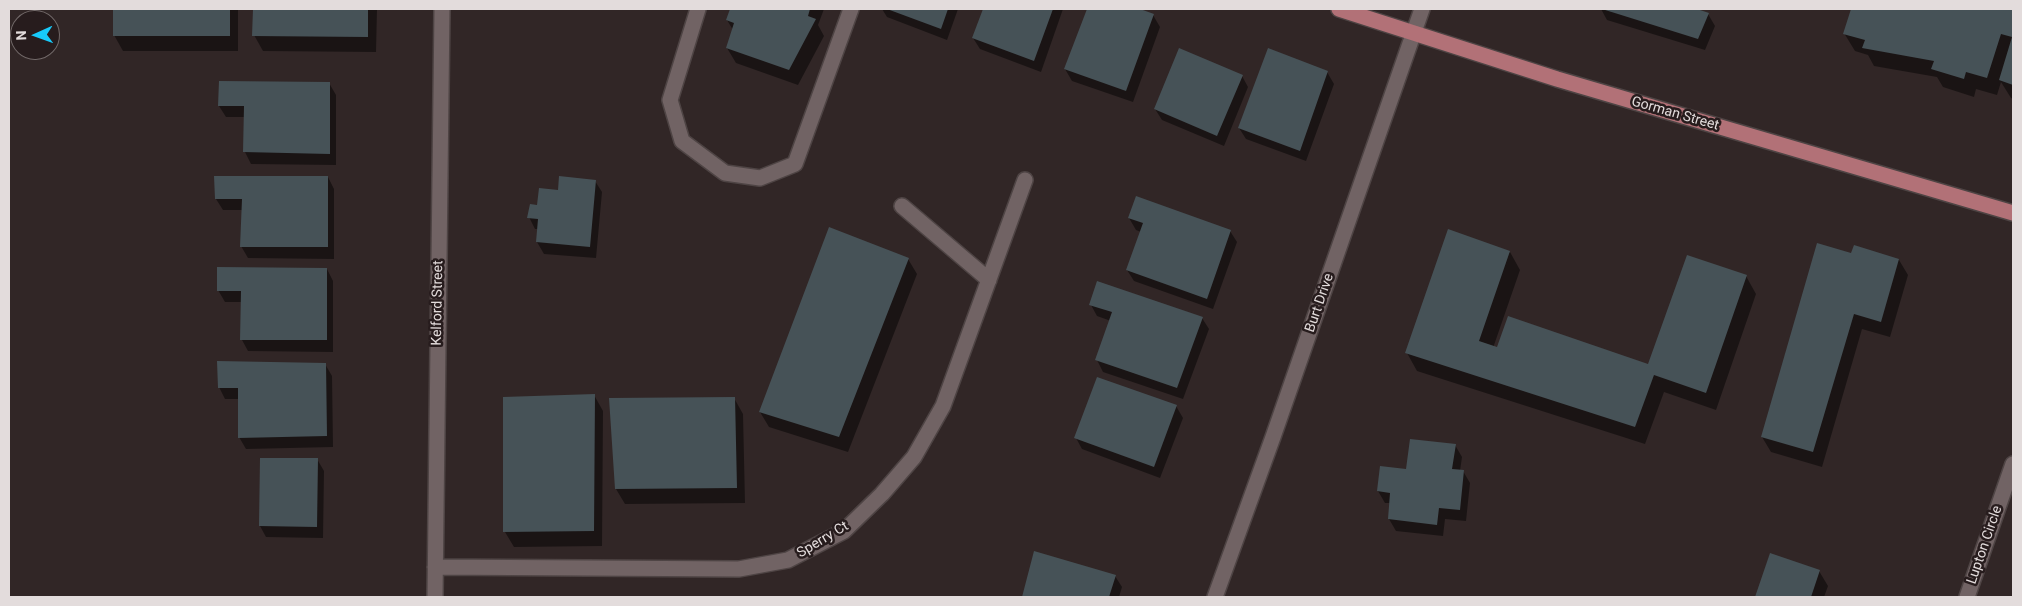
<!DOCTYPE html>
<html>
<head>
<meta charset="utf-8">
<style>
  body { margin:0 }
  #map { position:relative; width:2022px; height:606px; overflow:hidden; background:#312626; font-family:Roboto,sans-serif }
  canvas { display:block }
  .frame { position:absolute; inset:0; border:10px solid #e3dcdc; pointer-events:none }
  .north { position:absolute; left:10px; top:10px; width:50px; height:50px; box-sizing:border-box; background:#271c1d; border:1px solid #726969; border-radius:50%; rotate:268deg; font-size:14px; font-weight:700; line-height:20px; text-align:center; color:#e3dcdc }
  .north::after { content:''; display:block; margin:auto; width:18px; height:22px; background:#17cafb; clip-path:polygon(50% 0,100% 100%,50% 72%,0 100%) }
</style>
</head>
<body>
<div id="map">
<canvas width="2022" height="606"></canvas>
<div class="frame"></div>
<div class="north">N</div>
</div>
<script>
const c = document.querySelector('canvas').getContext('2d');
c.lineJoin = 'round';
function paint(path, color) {
  c.fillStyle = color;
  c.fill(path, 'evenodd');
}
function stroke(path, color, width, dash) {
  c.strokeStyle = color;
  c.lineWidth = width;
  c.lineCap = dash ? 'butt' : 'round';
  c.setLineDash(dash || []);
  c.stroke(path);
}
function drawText(font, color, halo, rows, align = 'center') {
  c.font = font + ' Roboto,sans-serif';
  c.lineWidth = 5;
  c.setLineDash([]);
  c.textBaseline = 'middle';
  c.strokeStyle = halo;
  c.fillStyle = color;
  for (const [text, x, y, turn = 0] of rows) {
    c.save();
    c.translate(x, y);
    c.rotate((+turn || 0) * Math.PI / 180);
    c.textAlign = isNaN(turn) ? turn : align;
    if (halo) c.strokeText(text, 0, 0);
    c.fillText(text, 0, 0);
    c.restore();
  }
}
paint(new Path2D(`
  M114,9h124v42h-115l-9,-16z
  M254,9h123l-1,43 -113,-1 -9,-16z
  M731,9h93l-6,16 6,11 -26,49 -62,-22 -9,-15 6,-18 -6,-10z
  M882,9h76l-11,31 -60,-23z
  M984,9h79l-22,63 -61,-23 -7,-11z
  M1088,9h49l16,6 7,12 -27,75 -61,-21 -7,-12z
  M1601,9h96l11,5 7,12 -10,24 -98,-30z
  M1852,9h161v90l-2,-1 -10,-16 -4,13 -21,-6 -2,8 -31,-10 -6,-10 -63,-11 -6,-11 -13,-4 -11,-18z
  M1327,72l7,12 -28,77 -60,-22 -7,-11z
  M1242,76l6,11 -24,59 -62,-26 -7,-11z
  M329,83l7,12v70l-85,-1 -6,-12v-35h-19l-7,-11z
  M328,177l6,12v70l-86,-1 -7,-12 2,-36h-20l-7,-11z
  M595,181l7,11 -6,66 -52,-4 -7,-12 1,-13h-3l-6,-12 9,-11z
  M1129,218l101,13 7,11 -24,67 -79,-28 -7,-11 14,-38 -5,-2z
  M1510,252l10,18 -27,78 156,18 97,-90 10,18 -40,116 -52,-18 -19,52 -228,-73 -10,-18z
  M1852,255l47,5 9,15 -18,62 -28,-8 -40,138 -51,-15 -9,-15z
  M908,259l9,15 -69,178 -79,-25 -9,-15z
  M327,269l6,12v71l-85,-1 -6,-11v-38h-17l-7,-12z
  M1091,305l111,13 7,11 -26,70 -80,-27 -6,-12 14,-39 -14,-5z
  M325,364l7,12 1,71 -87,2 -7,-12v-38h-14l-6,-12z
  M594,395l9,16 -1,135 -88,1 -9,-15z
  M734,398l9,16 2,89 -120,1 -9,-15z
  M1176,406l7,12 -23,60 -78,-29 -6,-11z
  M1455,445l7,12 -2,14h3l7,12 -4,38 -21,-2 -2,17 -47,-5 -7,-12 2,-16h-6l-7,-12 3,-23 26,2z
  M317,459l7,12 -1,67 -57,-1 -6,-11z
  M1035,553l80,23 7,11 -3,10h-96z
  M1770,554l49,17 9,15 -4,11h-68z`), '#0007');
paint(new Path2D(`
  M113,9h117v27h-117z
  M253,9h115v28l-116,-1z
  M730,9h80l-2,7 8,3 -27,51 -63,-22 8,-25 -8,-3z
  M887,9h61l-7,20z
  M983,9h70l-19,52 -62,-23z
  M1087,9h53l14,5 -28,77 -62,-22z
  M1602,9h95l12,4 -11,26z
  M1851,9h162v76l-14,-5 13,-43 -11,-3 -14,44 -21,-6 -2,7 -33,-10 3,-8 -72,-13 3,-8 -22,-6z
  M1179,48l64,27 -26,61 -63,-27z
  M1268,48l60,23 -28,80 -62,-23z
  M219,81l111,1v72l-87,-2 1,-46h-26z
  M214,176h114v71h-88l2,-48h-27z
  M559,176l37,4 -6,67 -54,-5 2,-23 -11,-1 3,-14 7,1 2,-17 19,2z
  M1136,196l95,34 -24,69 -81,-29 17,-47 -15,-5z
  M829,227l80,31 -70,179 -80,-25z
  M1448,229l62,22 -31,90 18,6 11,-31 140,48 39,-109 60,20 -41,118 -52,-18 -19,52 -230,-74z
  M1817,243l34,10 3,-8 45,14 -18,63 -27,-8 -41,138 -52,-15z
  M217,267l110,1v72h-87l1,-49h-24z
  M1097,281l106,36 -26,71 -82,-28 17,-48 -23,-7z
  M217,361l109,2 1,73 -89,2v-50h-20z
  M1097,377l80,28 -23,62 -80,-29z
  M595,394l-1,137 -91,1v-135z
  M735,397l2,91 -122,1 -6,-91z
  M1410,439l46,5 -4,25 12,1 -4,40 -21,-2 -2,17 -49,-6 2,-26 -13,-2 3,-25 26,3z
  M260,458h58l-1,69 -58,-1z
  M1034,551l82,24 -7,22h-87z
  M1770,553l50,17 -9,27h-56z`), '#465257');
const minor = new Path2D(`
  M698,9l-28,91 12,41 43,32 35,5 35,-14 56,-155
  M902,206l87,74
  M435,567l304,2 49,-9 56,-29 38,-37 32,-37 29,-51 82,-226
  M435,597l7,-588
  M1215,597l58,-160 149,-428
  M1967,597l46,-133`);
const major = new Path2D(`
  M1339,9l218,70 456,134`);
stroke(minor, '#4e4444', 18);
stroke(major, '#4e4444', 18);
stroke(minor, '#716364', 15);
stroke(major, '#b27177', 15);
drawText('14px', '#e3dcdc', '#271c1d', [
  ["Gorman Street",1675,114,16],
  ["Kelford Street",438,303,-89],
  ["Burt Drive",1320,303,-71],
  ["Sperry Ct",823,540,-31],
  ["Lupton Circle",1985,545,-71]
]);
</script>
</body>
</html>
